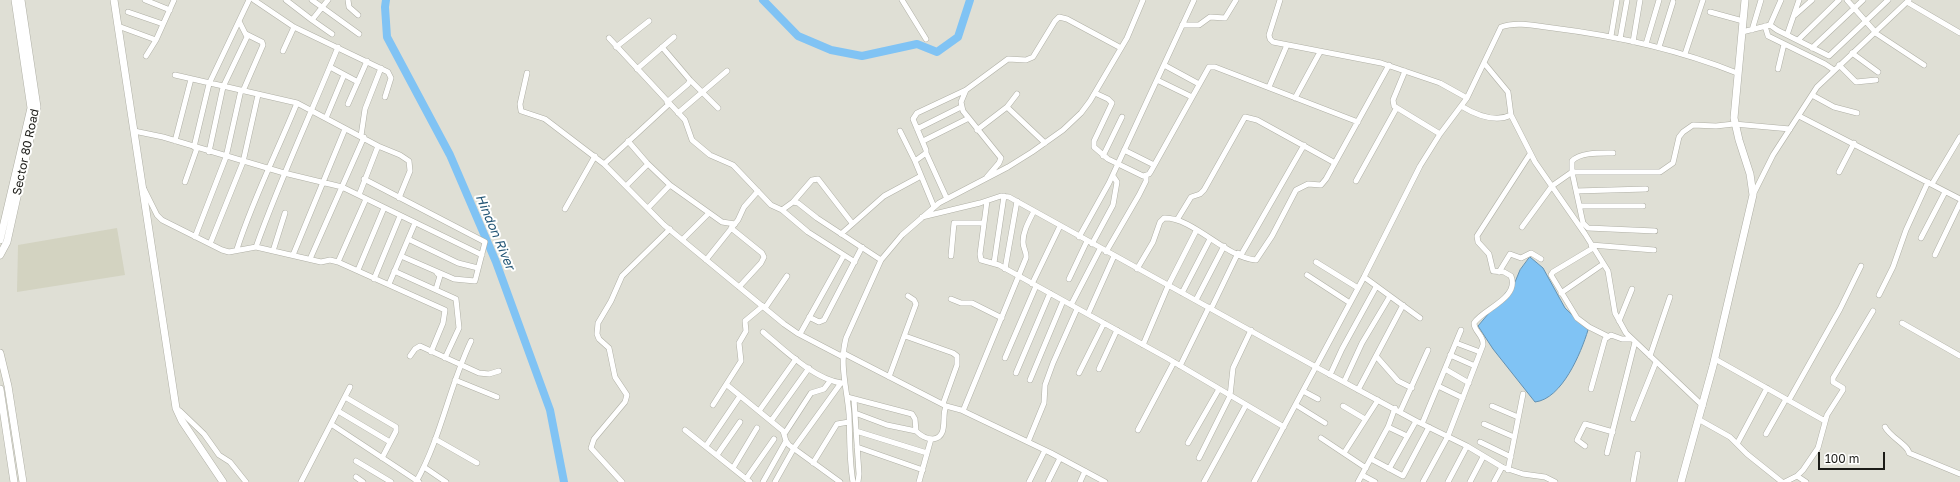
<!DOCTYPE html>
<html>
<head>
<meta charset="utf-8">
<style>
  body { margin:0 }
  #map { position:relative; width:1960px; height:482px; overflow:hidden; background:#dfdfd5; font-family:"Golos Text",sans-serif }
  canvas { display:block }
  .scale { position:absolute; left:1818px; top:452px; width:67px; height:18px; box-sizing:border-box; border:2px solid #1b1b17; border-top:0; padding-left:5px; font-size:12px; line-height:14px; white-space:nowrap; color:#1b1b17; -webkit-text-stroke:3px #fffffe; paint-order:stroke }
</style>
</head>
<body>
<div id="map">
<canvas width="1960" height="482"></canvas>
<div class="scale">100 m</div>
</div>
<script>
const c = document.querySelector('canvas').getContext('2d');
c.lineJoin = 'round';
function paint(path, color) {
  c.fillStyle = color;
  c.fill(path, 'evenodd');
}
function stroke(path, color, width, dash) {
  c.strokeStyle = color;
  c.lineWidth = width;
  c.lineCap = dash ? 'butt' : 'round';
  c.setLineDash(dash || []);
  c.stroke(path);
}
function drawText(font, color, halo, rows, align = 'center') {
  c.font = font + ' "Golos Text",sans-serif';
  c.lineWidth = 4;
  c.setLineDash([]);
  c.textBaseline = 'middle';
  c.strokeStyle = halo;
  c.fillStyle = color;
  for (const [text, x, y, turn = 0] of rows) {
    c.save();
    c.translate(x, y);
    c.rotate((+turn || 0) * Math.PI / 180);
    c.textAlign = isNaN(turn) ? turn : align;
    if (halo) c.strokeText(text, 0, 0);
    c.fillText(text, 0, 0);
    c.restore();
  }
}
paint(new Path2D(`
  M117,228l8,47 -108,17 1,-47z`), '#d3d3c1');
const water = new Path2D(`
  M1530,257l13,11 22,40 23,22c-7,23 -26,69 -53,72l-42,-53 -15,-23 37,-44 5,-12z`);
paint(water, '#80c3f4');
stroke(water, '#6291b2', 1);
stroke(new Path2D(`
  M386,0l-1,7 2,30 63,118 46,107 54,148 14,72
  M763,0l35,36 33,14 31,6 55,-12 20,8 21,-15 12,-37`), '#80c3f4', 8);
const street = new Path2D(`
  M145,0l25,10
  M254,0l40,27 94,45 3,6 -6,19
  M286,0l26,20 20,14
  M312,0l47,34
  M348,0l1,7 9,8
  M902,0l24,39
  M1280,0l-11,35 1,4 3,3 108,21 59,20 27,15
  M1847,0l30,34 47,31
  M1907,2l53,31
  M128,12l35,12
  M1710,12l33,9
  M1795,15l17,-15
  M312,20l16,-20
  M1182,25h17l11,-8 15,1 11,-18
  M1770,25l7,5 52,26 59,-56
  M118,26l38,14
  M1765,26l3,10 57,28 9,6
  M1752,30l9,-30
  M1742,32l28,-7 11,-25
  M1787,35l12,-35
  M1611,36l6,-36
  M609,38l76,82 7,20 18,15 23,10 38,40 11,5 11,-8 5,1 19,15 64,42
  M1620,39l7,-39
  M1798,40l41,-40
  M1633,42l7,-42
  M1646,44l13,-44
  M616,47l33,-26
  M662,47l28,33 -2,4 -21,18
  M1659,47l14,-45
  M1812,48l51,-48
  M283,51l11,-24
  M1852,53l26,19
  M1685,54l18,-54
  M146,56l10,-16 18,-40
  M1484,63l24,29 3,23 24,47 50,72 23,37 7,42 11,20 77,73
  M1164,65l35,19
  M1839,65l17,17 20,-2
  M330,67l28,15
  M637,69l37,-32
  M1778,69l6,-25
  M1405,71l-12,29 1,6 46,28
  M527,73l-7,31 1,7 24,8 59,45 60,61 120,99 13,9 46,24
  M175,75l122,28 81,43 -19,49
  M690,80l28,28
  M1157,80l35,17
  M1269,87l18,-42
  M243,91l20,-46 -1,-3 -16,-8
  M1095,93l13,6 4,4 -18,38v6l14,12 35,17 6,-2 2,-3 58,-104h6l143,55
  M1812,95l22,12 23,6
  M1295,98l25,-46
  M348,104l19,-43
  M1461,106c15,9 34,17 50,9
  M1007,107l38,36
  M678,113l49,-42
  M1799,116l161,83
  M326,118l18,-43
  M917,129l44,-22
  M977,130l30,-23 10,-13
  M134,131l29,6 121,36 58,14 140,68
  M900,131l15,30
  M361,136l4,-27 16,-41
  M175,141l16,-62
  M628,141l19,22 23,22 52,37 13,2
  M923,141l44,-22
  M378,146l22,9 9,6 1,10 -11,27
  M194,147l15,-63 40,-84
  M1124,150l30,15
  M209,152l14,-65 24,-50 -8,-16
  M926,153l21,46
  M1613,153c-12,0 -33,-1 -41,8v11l11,51 5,5 67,3
  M1103,156l19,-39
  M604,164l65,-60
  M1839,172l15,-29
  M987,177l12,-14 2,-5 -38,-47 -2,-9 5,-12 42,-31 18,1 7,-3 22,-36 4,-4 8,2 54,29
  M364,179l121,63 -10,39 -21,-2 -53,-23
  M1356,181l40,-72
  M185,182l12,-34
  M1932,184l28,-47
  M626,186l22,-22
  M144,189l13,26 5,5 60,30 7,2 27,-5 65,15 9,-2 8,2 28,-63
  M1576,191l70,-2
  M1753,195l20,-40 44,-68 92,-87
  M987,201l-7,53 1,6 18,5 168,93 117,69
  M793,202l19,-22 6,-1 34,44
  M1580,206h63
  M934,207l-19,-46 11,-8v-3l-13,-31 4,-6 49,-23
  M648,208l22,-23
  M565,209l30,-53
  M782,210l26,22 47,30
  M922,217l58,-14 21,-7 8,1 307,170 100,54 51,25 35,21 21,7 22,3 10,5
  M1177,220l14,-23 9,-3 4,-4 41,-73 12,3 78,43
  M1522,227l30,-41 20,-14h88l13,-9 6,-26 4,-5 10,-7 23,1 18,-2 56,5
  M731,228l31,25 2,4 -3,6 -22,24
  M841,234l43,-38 37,-20
  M195,237l31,-80 15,-67
  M1079,237l30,-54 85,-183
  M1921,238l24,-46
  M408,239l50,24 20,5
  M682,240l27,-27
  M210,244l33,-82 15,-67
  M1092,244l21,-39 4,-23 -4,-6
  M1591,245l63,5
  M256,247c24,-68 55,-133 82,-200
  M1593,248l-40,24 -2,3 26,43 12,9 18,9
  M237,249c16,-50 40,-97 60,-146
  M273,251l12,-38
  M1106,252l33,-57 7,-14v-6
  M293,255l52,-126
  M1241,255l63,-110
  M1935,255l25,-52
  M951,256l3,-33h30
  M310,259l54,-122
  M706,260l32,-40 6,-13 14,-16
  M338,262l107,48 -2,13 -12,29
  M1316,262l42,26
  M994,263l10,-67
  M1005,269l12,-68
  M1137,269l16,-27 7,-20 4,-4c29,-1 62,40 92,42l16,-24 24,-46 12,-6 13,1 5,-6 63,-114
  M358,270l26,-62
  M394,271l62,28 3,29 -14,30
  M1499,272l11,-18 11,4 10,-5 10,6
  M1307,275l43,28
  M1364,277l56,41
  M374,279l26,-63
  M1069,279l18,-38
  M389,284l26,-61
  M1032,284l28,-58
  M436,289l4,-13 -3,-3
  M1182,293l28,-54
  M1561,293l42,-29
  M1879,295l14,-28 13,-37 22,-48
  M951,299l10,4h11l30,15
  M1196,300l28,-54
  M1071,305l29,-56
  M765,308l22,-32
  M1211,309l27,-56
  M1088,314l26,-58
  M809,317l10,5 5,-2 38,-73
  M1619,321l13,-32
  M1902,323l58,33
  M763,332c20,17 52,48 79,51
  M800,334l44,-79
  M905,336l48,17 4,3v9l-14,39
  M1456,343l24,9
  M1143,345l25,-59 28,-55
  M843,353l103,53
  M1450,355l25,11
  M410,356l5,-7 5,-3 59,27 10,1 10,-3
  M1376,356l22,25 14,7
  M1650,356l20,-59
  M1005,358l31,-72
  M1715,359l110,62
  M1180,366l29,-59
  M1099,369l18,-39
  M1445,369l24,14
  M1016,373l34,-80
  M1079,373l25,-50
  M1330,375l12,-26 34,-62
  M889,377l27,-73 -2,-4 -6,-4
  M455,380l42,17
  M1030,380l33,-79
  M1344,382l18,-39 28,-47
  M727,385l56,46 3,10 3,4 51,37
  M1438,386l25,12
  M1591,389l14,-50 6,-4 11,4h9
  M1358,390l45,-85
  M1303,391l15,8
  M345,397l51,30v4l-14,27
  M847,397l65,17 3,5 1,12c5,5 11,8 17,8 16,-2 8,-23 13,-33l15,4 90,43 54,29
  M854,399l5,75 -1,8
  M1789,400l51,-91 21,-43
  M713,405l28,-44 -2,-18 7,-12 -1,-10 18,-15
  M1296,405l29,18
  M1343,406l22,13
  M1492,406l26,11
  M180,411l24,23 15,21 11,7 16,20
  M338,411l52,31
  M759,411l37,-52
  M963,411l63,-153c1,-6 -3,-9 -3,-16 0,-11 6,-21 11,-31
  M1400,412l28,-62
  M855,413l32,12 29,6
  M1633,419l23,-57
  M1698,419l32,18 17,17 35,28
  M771,421l38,-53
  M331,424l88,58
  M1422,424l39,-94
  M1484,424l30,13
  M1388,427l19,9
  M1885,427c5,10 23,18 24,26l51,21
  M685,430l65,52
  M1138,430l36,-68
  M856,431l71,22
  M785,433l26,-40 13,-4 6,-8
  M1766,434l20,-35
  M1321,438l45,30
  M435,439l42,24
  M1028,442l16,-39 1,-18 8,-22 24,-54
  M1480,442l31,15
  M1188,443l31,-54
  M1737,444l30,-56
  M706,446l34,-50
  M1585,446l-8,-6 8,-16 28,8
  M857,447l66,23
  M1344,453l34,-53
  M1607,453l28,-111
  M717,455l23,-33
  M1199,458l31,-62 3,-28 18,-38
  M1371,459l32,17 26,-49
  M356,461l35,21
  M813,463l24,-39 12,-2
  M424,467l22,15
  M733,468l24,-40
  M1389,469l27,-48
  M1508,470l15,-76
  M1362,475l13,7
  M1797,476l9,6
  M356,477l7,5
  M746,479l28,-40
  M301,482l49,-95
  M416,482c25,-44 33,-95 55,-141
  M622,482l-31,-34 3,-9 31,-37 2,-7 -12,-18 -6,-29 -10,-9 -2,-5 1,-11 13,-22 11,-25 48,-47
  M763,482l23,-41
  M775,482l19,-34 47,-65
  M853,482c-4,-22 -3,-45 -4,-68 -2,-25 -10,-50 -3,-76l35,-78 21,-25 37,-32 69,-36 24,-15 31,-22 18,-17 9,-12 37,-63 16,-38
  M919,482l12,-43
  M1029,482l16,-32
  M1048,482l12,-24
  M1080,482l5,-11
  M1204,482l42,-77
  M1254,482l110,-205 56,-111 20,-32 27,-36 34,-71c15,-6 36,-1 52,1 65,8 124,21 184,45
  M1358,482l30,-55 7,-19
  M1423,482l25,-46 35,-91c1,-10 -9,-13 -9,-22 9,-14 46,-25 37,-47l-7,-4 -11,-1 -4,-17 -11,-12 -1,-6 53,-82
  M1448,482l19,-36
  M1470,482l13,-25
  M1494,482l8,-15
  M1633,482l5,-28
  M1785,482l12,-6 6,-6 15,-22 9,-33 16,-25v-2l-10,-6v-4l40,-67`);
const secondary = new Path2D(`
  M114,0l62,408 6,13 41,61
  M0,240l31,-132 -16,-108
  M0,255l7,-13 30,-135 -16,-107
  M0,353l8,33 15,96
  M0,389l14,93
  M1681,482l32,-116 40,-171 -3,-21 -11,-34 -5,-22 11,-118`);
stroke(street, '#afafa5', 6);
stroke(secondary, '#afafa5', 8);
stroke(street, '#fff', 5);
stroke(secondary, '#fff', 7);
drawText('12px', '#1b1b17', '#fffffe', [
  ["Sector 80 Road",26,152,-78]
]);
drawText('italic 13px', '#215474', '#fffffe', [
  ["Hindon River",495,232,67]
]);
</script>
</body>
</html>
